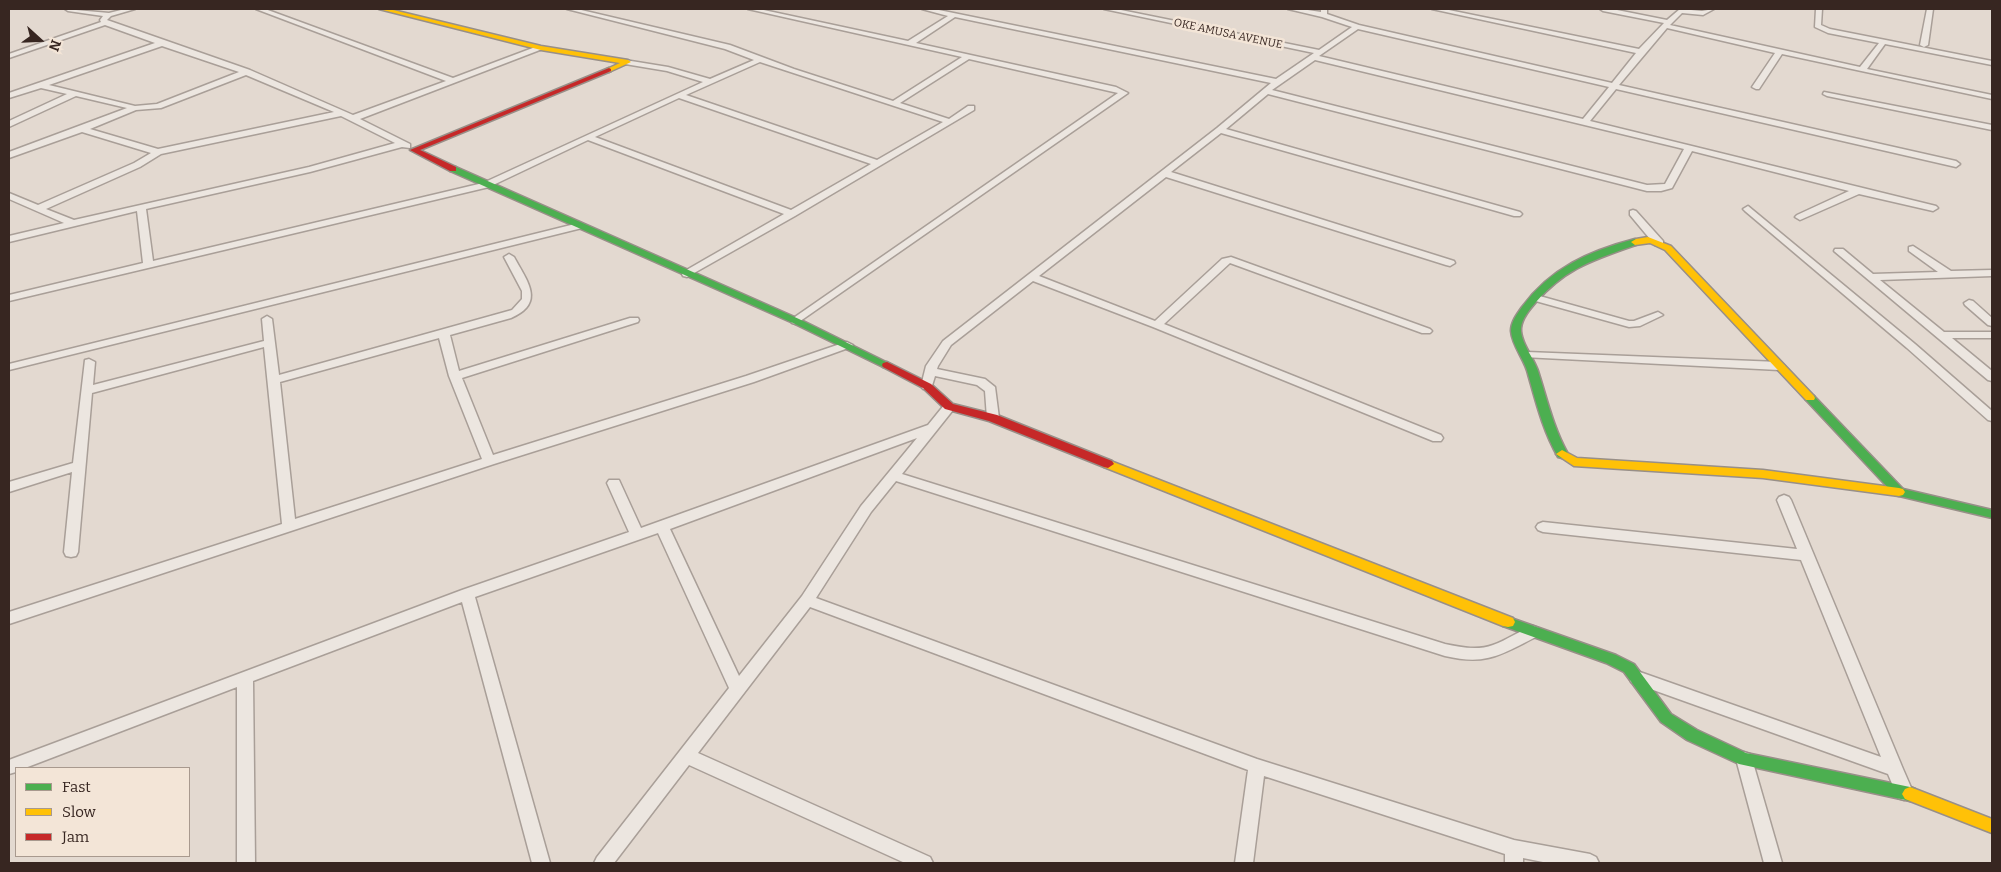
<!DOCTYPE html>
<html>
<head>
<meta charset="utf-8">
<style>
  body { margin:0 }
  #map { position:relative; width:2001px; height:872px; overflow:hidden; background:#e3d9d0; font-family:Bitter,serif }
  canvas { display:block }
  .frame { position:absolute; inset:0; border:10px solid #372621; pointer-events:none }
  .legend { position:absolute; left:15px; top:767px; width:175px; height:90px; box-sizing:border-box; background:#f3e5d7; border:1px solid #a8998e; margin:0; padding:6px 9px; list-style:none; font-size:15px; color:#372621 }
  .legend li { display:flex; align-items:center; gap:10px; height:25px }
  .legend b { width:25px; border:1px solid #a8998e }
  .north { position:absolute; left:15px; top:15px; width:50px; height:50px; -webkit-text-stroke:4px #f3e5d7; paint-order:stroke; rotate:110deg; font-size:14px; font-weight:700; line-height:20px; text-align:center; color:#372621 }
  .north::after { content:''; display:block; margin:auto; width:18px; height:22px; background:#372621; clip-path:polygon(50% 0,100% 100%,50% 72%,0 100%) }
</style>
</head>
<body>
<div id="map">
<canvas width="2001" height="872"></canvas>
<div class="frame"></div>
<ul class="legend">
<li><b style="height:6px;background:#4caf50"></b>Fast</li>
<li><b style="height:6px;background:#ffc107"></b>Slow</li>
<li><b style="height:6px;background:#c62828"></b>Jam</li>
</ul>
<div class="north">N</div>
</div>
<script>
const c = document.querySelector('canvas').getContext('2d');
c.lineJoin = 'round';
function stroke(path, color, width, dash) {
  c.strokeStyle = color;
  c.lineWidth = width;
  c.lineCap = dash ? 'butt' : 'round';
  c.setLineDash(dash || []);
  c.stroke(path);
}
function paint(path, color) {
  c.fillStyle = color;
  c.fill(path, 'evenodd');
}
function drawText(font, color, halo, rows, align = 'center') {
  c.font = font + ' Bitter,serif';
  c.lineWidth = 5;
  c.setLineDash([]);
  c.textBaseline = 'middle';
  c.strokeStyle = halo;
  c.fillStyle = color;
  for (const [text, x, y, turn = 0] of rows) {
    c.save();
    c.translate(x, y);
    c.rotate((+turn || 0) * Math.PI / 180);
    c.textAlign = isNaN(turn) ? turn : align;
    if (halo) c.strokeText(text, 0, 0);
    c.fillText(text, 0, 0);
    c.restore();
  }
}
const street = new Path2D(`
  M65,9l44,4 16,-4h10l-24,7 -4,4 143,50 103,45 93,-34 -190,-72h9l188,69 85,-32 7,2 -185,71 50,25v4l-8,-1 -92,25 -164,37 7,52 330,-78 220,-101 -36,-11 -42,-7v-4l43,7 42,12 44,-19 -29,-11 -158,-40h10l153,36 64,24 99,32 69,-44 -214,-48h11l149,32 40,-25 -26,-7h12l342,70 38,-26 -210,-44h12l203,41 33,-23 -30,-10 -34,-8h13l20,3v-3h6v5l32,11 253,58 24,-30 -204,-44h12l195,40 25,-26 -61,-12 -3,-2h12l55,11 13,-11 22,2 12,-2 -11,6 -21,-2 -12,12 190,42 19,-24 -51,-10 -13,-6 1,-18h6l-1,16 9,4 162,32v4l-107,-21 -18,25 125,26v4l-210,-45 -23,35h-3l-4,-2 23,-34 -108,-25 -48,57 337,76 4,3 -4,3 -340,-78 -26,32 346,85 2,2 -5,3 -74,-17 -59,26 -5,-3 2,-2 52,-24 -157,-40 -20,37 -11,3h-14l-379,-97 -42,35 294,83 2,2 -2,2h-6l-293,-83 -50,39 283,89 1,2 -5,3 -4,-1 -280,-88 -127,99 116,45 67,-62 9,-2 199,72 2,2 -2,2h-8l-192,-70 -66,61 277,111 2,3 -2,3h-8l-280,-114 -120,-46 -82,64 -13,21 -1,3 48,10 10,8 4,31 -6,4 -6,-4 -2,-27 -8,-6 -42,-9 -4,13h-8l-2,-3 5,-20 17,-25 274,-213 54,-45 -316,-66 -39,26 200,44 12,6 -332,231 -4,-1 -1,-2 1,-2 326,-226 -149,-34 -69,44 49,16 19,-13h6v4l-179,106 -108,61 -4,-1 -1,-2 1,-2 101,-58 -196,-74 -99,47 -480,114v-6l134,-32 -6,-52 -128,31v-6l55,-13 -55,-24v-6l29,12 96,-42 17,-10 -69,-21 -73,26v-6l118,-44 -51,-12 -67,31v-6l58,-27 -26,-6 -32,10v-5l146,-50 -50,-18 -96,33v-4l92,-32 -1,-2 3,-4 -35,-5zM1358,29l251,58 -26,32 -264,-63zM162,46l77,26 -82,32 -22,2 -86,-21zM1315,60l369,89 -19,35 -18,1 -375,-95zM760,62l183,60 -66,38 -191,-65zM246,75l88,37 -176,37 -68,-20 46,-19 25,-2zM679,98l192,66 -80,46 -196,-73zM341,116l54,27 -86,24 -235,53 -28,-11 94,-42 21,-13z
  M1927,9h6l-5,36 -4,2 -4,-2z
  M1824,92l168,33v5l-165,-34 -4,-2z
  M1748,206l167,138 77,67v10l-4,-1 -81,-72 -162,-137 -2,-2z
  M1633,210l3,1 27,30v4h-8l-25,-30v-4z
  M579,223l5,3 -2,2 -573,142v-6z
  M1913,246l38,25 41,-1v6l-112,4 64,52h48v6h-40l40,33v10l-4,-1 -154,-129 1,-2h8l30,25 65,-2 -29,-21v-4z
  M509,254l5,3c13,24 32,46 -3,61l-61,17 9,36 171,-53h8l1,2 -1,2 -176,56 31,77 253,-79 97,-33 4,-1 6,3 -2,2 -97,35 -260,82 -485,160v-12l273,-88 -18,-177 -172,46 -14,159 -2,4 -5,1 -5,-1 -2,-4 8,-80 -63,20v-10l64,-19 12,-103 4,-1 6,3 -2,23 171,-44 -2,-22 5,-3 5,3 7,56 233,-65 10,-11v-8l-18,-34zM439,338l10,38 33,83 -187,60 -15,-137z
  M1536,295l93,26h5l24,-9 5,3 -23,11 -11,1 -97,-27 -1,-2z
  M1969,300l4,1 19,17v8l-4,-1 -23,-20 -1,-2z
  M1527,352l252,10 6,4 -6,4 -256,-13 -2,-2 2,-2z
  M949,403l6,4 -2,3 -51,64 543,170c15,3 32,7 48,1 14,-5 26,-14 40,-19l5,2 3,4 -3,4c-37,18 -50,30 -93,20l-549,-175 -25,31 -55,86 441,161 257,81 76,14 6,3 3,6h-51l-25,-5v5h-18v-9l-241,-78 -11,87h-18l13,-93 -438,-163 -112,146 232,104 3,6h-28l-216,-98 -75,98h-20l3,-6 132,-169 -71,-155 -183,64 75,266h-18l-70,-261 -209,79 2,182h-18v-176l-212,81h-9v4l-7,2v-14l453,-170 167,-58 -22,-49 2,-3h10l22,48 287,-103 17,-21zM917,438l-56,68 -59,90 -63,80 -69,-147z
  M1784,495l5,2 2,3 112,269 10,23 -3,6 -6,2 -6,-2 -10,-24 -257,-92 -2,-5 2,-5 6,-1 244,86 -80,-197 -258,-28 -5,-2 -2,-3 2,-3 5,-2 254,27 -20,-49 2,-3z
  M1744,752l6,2 2,5 30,104h-18l-28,-104 2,-5z`);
const fast = new Path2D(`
  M450,167h6l343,152 93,46 -5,3 -4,-1 -90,-44 -343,-152z
  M1635,239l4,3 -1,2c-43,16 -70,22 -102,58 -6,7 -14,16 -15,26 -1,14 13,30 17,43 9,28 15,56 30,83l-6,4 -4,-1c-15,-26 -22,-55 -30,-83 -3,-14 -16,-28 -17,-43 0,-9 6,-17 11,-24 29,-39 67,-56 113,-68z
  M1810,395l4,1 89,93 89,21v8l-97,-23 -89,-95 -1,-2z
  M1508,617l108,38 18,9 37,50 26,16 49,23 164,34 5,2 3,5 -3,5 -5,2 -171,-37 -52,-24 -26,-18 -37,-50 -18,-9 -103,-37 -2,-4 2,-4z`);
const slow = new Path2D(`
  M379,9h10l152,37 87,14 3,2 -22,10 -2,-1v-2l13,-6 -79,-13z
  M1648,237l23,9 143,150 1,2 -1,2h-8l-141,-150 -15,-7 -15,2 -4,-3 5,-3z
  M1562,450l15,8 186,12 136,18 4,1 2,3 -2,3 -4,1 -136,-18 -189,-12 -18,-12z
  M1108,460l405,158 2,4 -2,4 -5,1 -5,-1 -399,-159 -2,-3 2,-3z
  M1910,787l82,32v14l-87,-34 -3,-5 3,-5z`);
const jam = new Path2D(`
  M609,68l2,1v2l-191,79 36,17v4h-6l-40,-21z
  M887,362l44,22 22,20 44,11 115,46 2,3 -6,4 -4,-1 -115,-46 -44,-12 -22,-21 -40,-21 -1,-2 1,-2z`);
stroke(street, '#a99f98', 3);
stroke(fast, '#988f88', 3);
stroke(slow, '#988f88', 3);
stroke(jam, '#988f88', 3);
paint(street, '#ece6e0');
paint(fast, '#4caf50');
paint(slow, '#ffc107');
paint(jam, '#c62828');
drawText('11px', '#372621', '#f3e5d7', [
  ["OKE AMUSA AVENUE",1228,34,12]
]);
</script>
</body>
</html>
